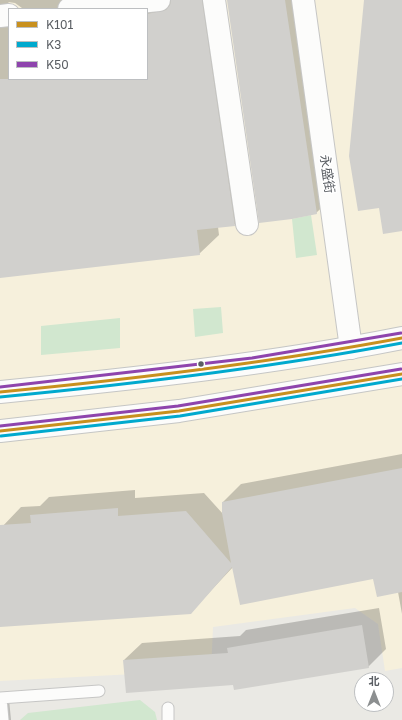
<!DOCTYPE html>
<html>
<head>
<meta charset="utf-8">
<style>
  body { margin:0 }
  #map { position:relative; width:402px; height:720px; overflow:hidden; background:#eae9e4; font-family:"Golos Text","Noto Sans SC",sans-serif }
  canvas { display:block }
  .legend { position:absolute; left:8px; top:8px; width:140px; height:72px; box-sizing:border-box; background:#fff; border:1px solid #bdbfc1; margin:0; padding:5px 7px; list-style:none; font-size:12px; color:#5a5e63 }
  .legend li { display:flex; align-items:center; gap:8px; height:20px }
  .legend b { width:20px; border:1px solid #bdbfc1 }
  .north { position:absolute; left:354px; top:672px; width:40px; height:40px; box-sizing:border-box; background:#fff; border:1px solid #bdbfc1; border-radius:50%; rotate:0deg; font-size:11px; font-weight:700; line-height:16px; text-align:center; color:#5a5e63 }
  .north::after { content:''; display:block; margin:auto; width:14px; height:18px; background:#8c8f90; clip-path:polygon(50% 0,100% 100%,50% 72%,0 100%) }
</style>
</head>
<body>
<div id="map">
<canvas width="402" height="720"></canvas>
<ul class="legend">
<li><b style="height:5px;background:#c8901e"></b>K101</li>
<li><b style="height:5px;background:#00a9ce"></b>K3</li>
<li><b style="height:5px;background:#8e44ad"></b>K50</li>
</ul>
<div class="north">北</div>
</div>
<script>
const c = document.querySelector('canvas').getContext('2d');
c.lineJoin = 'round';
function paint(path, color) {
  c.fillStyle = color;
  c.fill(path, 'evenodd');
}
function stroke(path, color, width, dash) {
  c.strokeStyle = color;
  c.lineWidth = width;
  c.lineCap = dash ? 'butt' : 'round';
  c.setLineDash(dash || []);
  c.stroke(path);
}
function drawText(font, color, halo, rows, align = 'center') {
  c.font = font + ' "Golos Text","Noto Sans SC",sans-serif';
  c.lineWidth = 3;
  c.setLineDash([]);
  c.textBaseline = 'middle';
  c.strokeStyle = halo;
  c.fillStyle = color;
  for (const [text, x, y, turn = 0] of rows) {
    c.save();
    c.translate(x, y);
    c.rotate((+turn || 0) * Math.PI / 180);
    c.textAlign = isNaN(turn) ? turn : align;
    if (halo) c.strokeText(text, 0, 0);
    c.fillText(text, 0, 0);
    c.restore();
  }
}
paint(new Path2D(`
  M0,0h402v668l-17,3 -7,-47 -23,-16 -142,19 -2,43 -211,11zM9,9h138v70h-138z`), '#f6f0dc');
paint(new Path2D(`
  M311,215l6,40 -21,3 -4,-39z
  M221,307l2,26 -28,4 -2,-28z
  M120,318v30l-79,7v-29z
  M140,700l15,12 2,8h-137l8,-7z`), '#d1e7cf');
paint(new Path2D(`
  M0,0h223l31,205 -20,20 -16,2 1,8 -20,19 -199,22zM8,2l7,1 7,5h-8zM9,9h138v70h-138z
  M228,0h79l29,194 -20,19z
  M402,454v160l-4,-22 -24,-14 -141,-11 -43,46 -190,13v-97l21,-22 19,-1 9,-9 86,-7v8l69,-5 19,21v-12l18,-18z
  M379,608l7,41 -18,18 -134,17 -110,-24 18,-17 98,-7 6,-6z
  M0,699h9l2,21h-11z`), '#0003');
paint(new Path2D(`
  M171,0h31l33,226 -38,4 3,25 -200,23v-199h147v-65l19,-4 4,-5z
  M227,0h58l32,214 -25,5 -33,4z
  M364,0h38v231l-19,3 -4,-26 -21,3 -9,-55z
  M402,468v124l-25,5 -4,-18 -133,26 -8,-38 -41,47 -191,13v-102l31,-2 -1,-8 88,-7v8l68,-5 45,52 -9,-50v-11z
  M362,625l7,43 -135,22 -1,-5 -107,8 -3,-33 105,-7 -1,-5z`), '#d1d0cd');
const lane = new Path2D(`
  M0,698l99,-7
  M1,698l2,22
  M168,708v12`);
const street = new Path2D(`
  M214,0l33,224
  M303,0l48,348
  M69,9l90,-9
  M0,16l9,-1`);
const secondary = new Path2D(`
  M0,392c133,-13 271,-28 402,-54
  M0,431l179,-20 223,-37`);
stroke(lane, '#c6c6c5', 13);
stroke(street, '#c6c6c5', 24);
stroke(secondary, '#c5c6c5', 24);
stroke(lane, '#fcfcfb', 11);
stroke(street, '#fcfcfb', 22);
stroke(secondary, '#fcfcfb', 22);
stroke(new Path2D(`
  M0,392c135,-13 269,-29 402,-54
  M0,431l179,-20 223,-37`), '#c8901e', 3);
stroke(new Path2D(`
  M0,397c135,-13 269,-29 402,-54
  M1,436l179,-20 222,-37`), '#00a9ce', 3);
stroke(new Path2D(`
  M0,387l252,-29 149,-25
  M0,426l178,-20 223,-37`), '#8e44ad', 3);
for (const [x, y, r, color] of [
  [201,364,3.5,"#5a5e63"]
]) {
  const dot = new Path2D();
  dot.arc(x, y, r, 0, 2 * Math.PI);
  c.fillStyle = color;
  c.fill(dot);
  stroke(dot, '#fff', 1.5);
}
drawText('13px', '#5a5e63', '#fff', [
  ["永盛街",327,174,82]
]);
</script>
</body>
</html>
